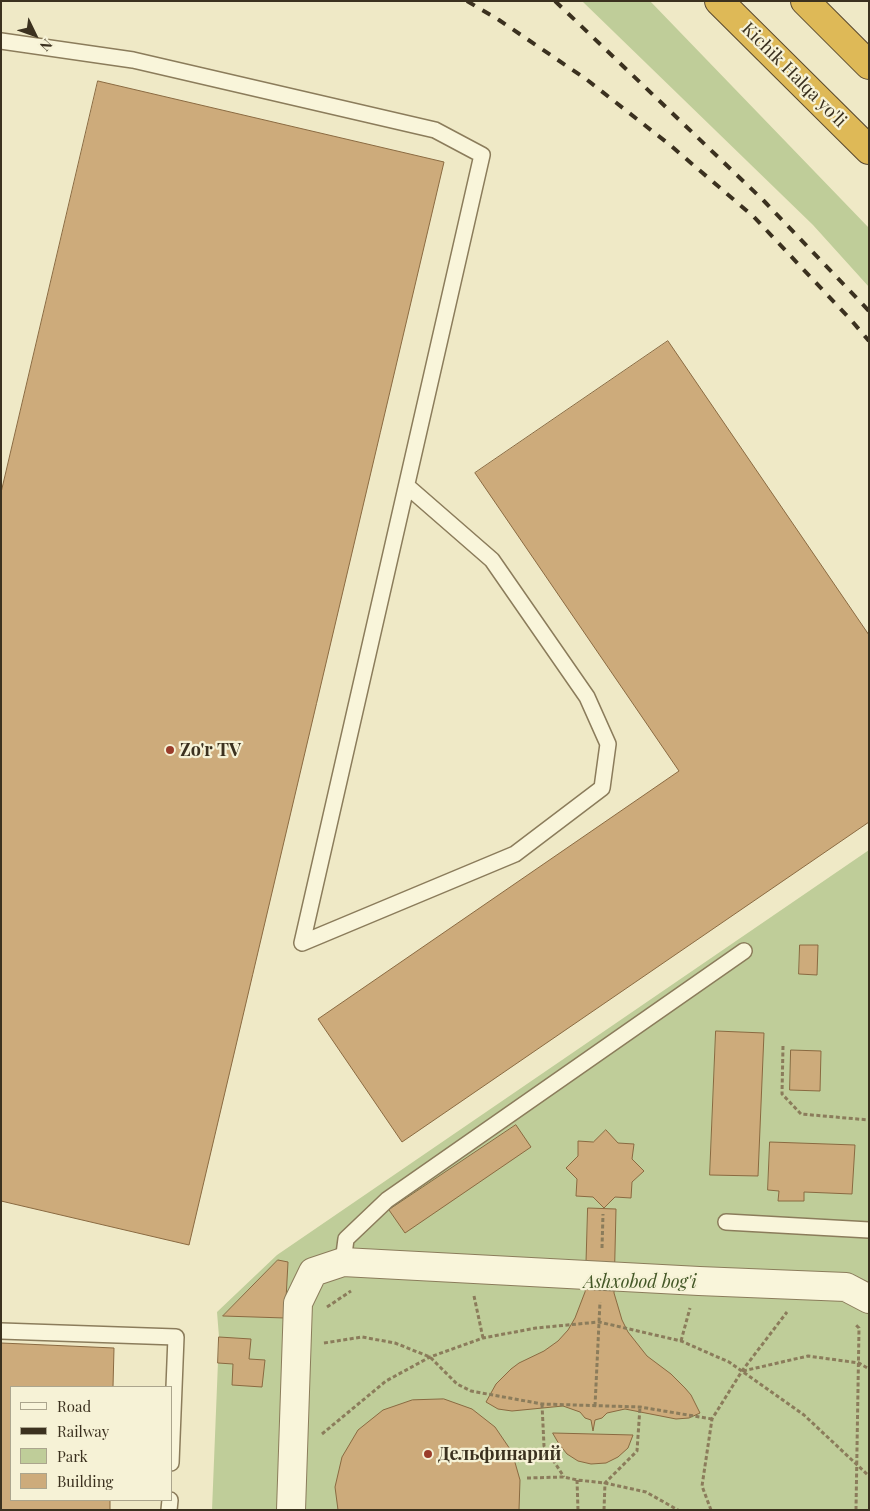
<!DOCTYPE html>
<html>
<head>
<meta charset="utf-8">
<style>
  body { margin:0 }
  #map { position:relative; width:870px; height:1511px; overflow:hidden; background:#efe9c6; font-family:"Playfair Display",serif }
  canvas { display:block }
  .frame { position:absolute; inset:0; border:2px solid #3b311f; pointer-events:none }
  .legend { position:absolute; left:10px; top:1386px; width:162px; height:115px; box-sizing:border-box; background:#f6f2d6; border:1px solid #aba58d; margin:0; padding:6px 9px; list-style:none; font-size:15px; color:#3b311f }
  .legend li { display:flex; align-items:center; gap:10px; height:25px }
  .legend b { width:25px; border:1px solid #aba58d }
  .north { position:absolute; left:10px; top:10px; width:50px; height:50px; -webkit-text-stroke:4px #f6f2d6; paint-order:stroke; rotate:132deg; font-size:14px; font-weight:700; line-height:20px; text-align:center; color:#3b311f }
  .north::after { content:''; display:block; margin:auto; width:18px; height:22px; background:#3b311f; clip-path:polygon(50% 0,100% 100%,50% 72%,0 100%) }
</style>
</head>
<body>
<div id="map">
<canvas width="870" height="1511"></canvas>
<div class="frame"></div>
<ul class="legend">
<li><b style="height:6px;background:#f9f5da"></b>Road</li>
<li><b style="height:6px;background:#3b311f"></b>Railway</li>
<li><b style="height:14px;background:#bfcd99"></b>Park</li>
<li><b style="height:14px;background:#cdab7b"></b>Building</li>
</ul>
<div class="north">N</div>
</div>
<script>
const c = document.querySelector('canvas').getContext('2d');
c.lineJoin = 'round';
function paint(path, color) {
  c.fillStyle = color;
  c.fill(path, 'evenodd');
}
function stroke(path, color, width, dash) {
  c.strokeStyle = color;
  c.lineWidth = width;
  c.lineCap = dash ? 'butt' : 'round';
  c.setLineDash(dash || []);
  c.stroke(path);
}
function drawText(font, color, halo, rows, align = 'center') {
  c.font = font + ' "Playfair Display",serif';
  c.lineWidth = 4.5;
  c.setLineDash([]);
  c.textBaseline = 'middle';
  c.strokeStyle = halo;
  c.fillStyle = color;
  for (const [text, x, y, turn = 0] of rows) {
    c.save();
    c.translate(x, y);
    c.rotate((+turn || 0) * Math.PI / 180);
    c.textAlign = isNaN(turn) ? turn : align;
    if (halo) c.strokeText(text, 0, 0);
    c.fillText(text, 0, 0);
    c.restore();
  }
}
paint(new Path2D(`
  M582,1h68l219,227v59l-56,-62z
  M869,850v660h-657l7,-173 -2,-25 60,-57z`), '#bfcd99');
const building = new Path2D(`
  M98,81l346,81 -255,1083 -188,-44v-708z
  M668,341l201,294v187l-467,320 -84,-123 361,-248 -204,-298z
  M800,945h18l-1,30 -18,-1z
  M716,1031l48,2 -6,143 -48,-1z
  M791,1050l30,1 -1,40 -30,-1z
  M516,1125l15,22 -126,86 -16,-23z
  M606,1130l12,13 16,1 -2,15 12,12 -12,11 -1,16 -16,-1 -11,11 -11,-11 -17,-1 1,-17 -11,-11 12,-12v-15l15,1z
  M770,1142l85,3 -3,49 -48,-2v9h-26l1,-10 -11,-1z
  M588,1208l28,1 -2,84 8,27 6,12 19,24 24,18 14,14 6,7 9,18 -11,5 -13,1 -51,-10 -18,4 -5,5 -7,2 -2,11 -2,-11 -6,-2 -5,-6 -17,-6 -51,5 -14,-2 -12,-7 10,-18 15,-15 8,-6 25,-12 14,-10 10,-11 7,-12 10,-26z
  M278,1260l10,2 -3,56 -62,-2z
  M219,1337l32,2 -2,20 16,1 -3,27 -30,-2 1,-21 -15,-1z
  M1,1343l113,5 -1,39h-102v113h99v10h-109z
  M444,1399l28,10 23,18 17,25 8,28 -1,30h-181l-3,-23 7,-30 16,-27 25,-20 29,-10z
  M553,1433l80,2 -5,13 -10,9 -12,6 -15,1 -13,-3 -11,-7 -8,-10z`);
paint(building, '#cdab7b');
stroke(building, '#8a6a41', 1);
const lane = new Path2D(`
  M1,41l132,19 302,70 47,25 -180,788 213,-89 87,-66 6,-44 -21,-47 -95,-137 -85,-74
  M726,1222l143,8
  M343,1262l3,-23 41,-39 357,-249
  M1,1331l175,6 -5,126
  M169,1510l1,-10`);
const street = new Path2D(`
  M291,1510l7,-207 15,-31 30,-10 356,19 147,6 23,12`);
const highway = new Path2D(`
  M719,1l150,149
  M805,1l64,64`);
stroke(lane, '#8b7c5b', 18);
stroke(street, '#8b7c5b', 30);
stroke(highway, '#59492f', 30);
stroke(new Path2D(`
  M783,1046l-1,48 19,20 68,6
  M602,1248l1,-34
  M474,1296l9,42
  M327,1307l24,-16
  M681,1341l9,-33
  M324,1343l38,-6 33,6 35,14 27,27 14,7 71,13 98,3 72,12
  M743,1371l65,-15 51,7 10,6
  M542,1404l2,42 20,31
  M595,1406l5,-104
  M322,1434l64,-53 44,-24 53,-19 53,-10 63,-6 82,19 48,21 75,53 65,61
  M527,1478l37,-1 13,3 28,3 41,9 32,18
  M577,1480l1,30
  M604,1510l1,-27 32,-32 3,-44
  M711,1510l-9,-24 10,-67 30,-48 45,-59
  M856,1510l3,-182 -3,-3`), '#8b7c5b', 3, [4, 2.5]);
stroke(lane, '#f9f5da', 15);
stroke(street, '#f9f5da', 28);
stroke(highway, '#deb957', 28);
stroke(new Path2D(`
  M467,1l32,19 87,59 84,66 84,72 97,103 18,21
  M555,1l209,200 105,110`), '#3b311f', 4, [9, 9]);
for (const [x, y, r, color] of [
  [170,750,5,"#9a3c2a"],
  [428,1454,5,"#9a3c2a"]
]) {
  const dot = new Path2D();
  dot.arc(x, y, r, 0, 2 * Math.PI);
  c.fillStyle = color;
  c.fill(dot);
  stroke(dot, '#f6f2d6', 2);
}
drawText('18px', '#3b311f', '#f6f2d6', [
  ["Kichik Halqa yo'li",794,75,45]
]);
drawText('bold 18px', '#3b311f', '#f6f2d6', [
  ["Zo'r TV",180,750],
  ["Дельфинарий",438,1454]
], 'left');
drawText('italic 18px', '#435726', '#f6f2d6', [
  ["Ashxobod bog'i",640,1282]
]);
</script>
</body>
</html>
